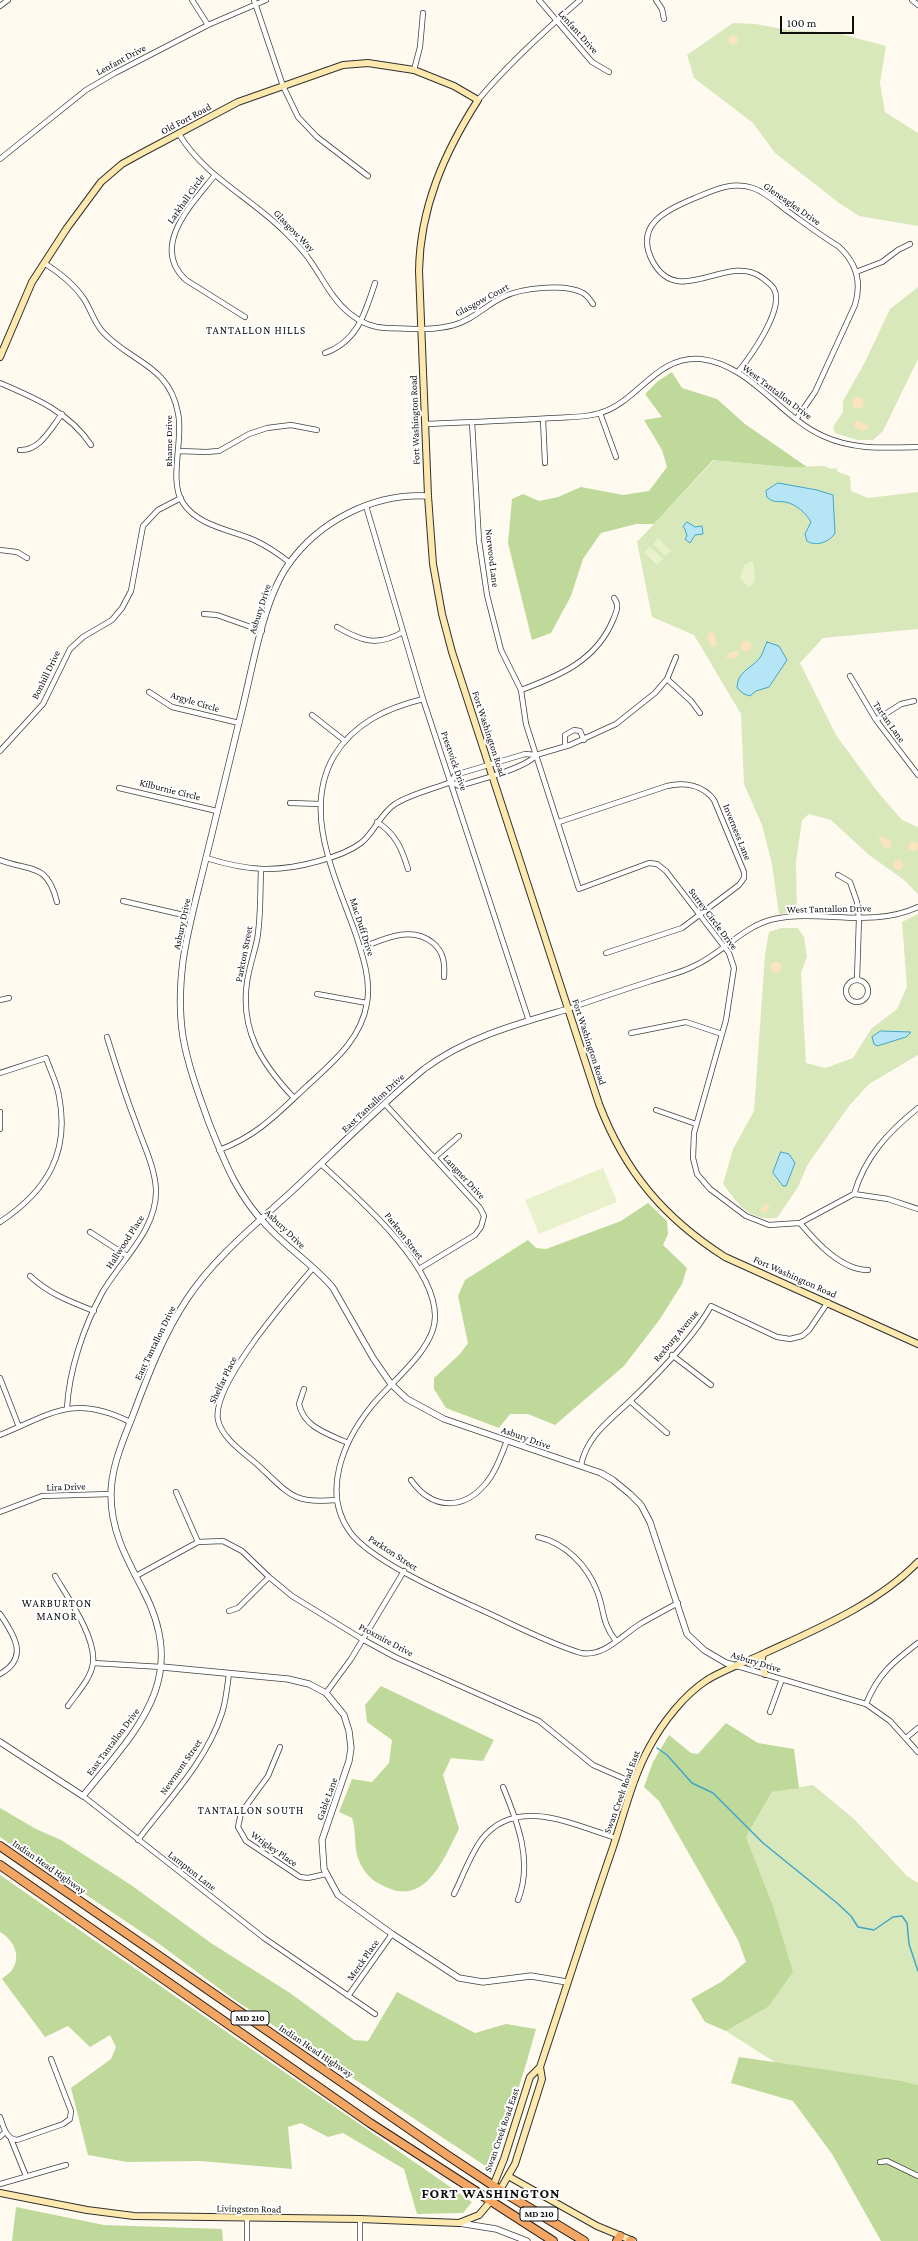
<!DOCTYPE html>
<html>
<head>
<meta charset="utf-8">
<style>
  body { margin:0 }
  #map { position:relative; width:918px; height:2241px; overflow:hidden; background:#fffaf0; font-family:"Crimson Pro",serif }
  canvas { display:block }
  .scale { position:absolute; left:780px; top:16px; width:74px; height:18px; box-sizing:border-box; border:2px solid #0e0e0e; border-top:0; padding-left:5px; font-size:12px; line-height:14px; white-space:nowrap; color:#0e0e0e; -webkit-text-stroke:3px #fff; paint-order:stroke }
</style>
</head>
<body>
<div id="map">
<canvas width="918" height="2241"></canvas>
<div class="scale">100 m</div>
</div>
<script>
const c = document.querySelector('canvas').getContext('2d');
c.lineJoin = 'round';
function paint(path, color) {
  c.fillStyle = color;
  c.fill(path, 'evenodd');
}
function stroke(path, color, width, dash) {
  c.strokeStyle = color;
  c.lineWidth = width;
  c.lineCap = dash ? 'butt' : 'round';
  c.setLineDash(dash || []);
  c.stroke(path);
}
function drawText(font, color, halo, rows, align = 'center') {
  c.font = font + ' "Crimson Pro",serif';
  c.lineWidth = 4;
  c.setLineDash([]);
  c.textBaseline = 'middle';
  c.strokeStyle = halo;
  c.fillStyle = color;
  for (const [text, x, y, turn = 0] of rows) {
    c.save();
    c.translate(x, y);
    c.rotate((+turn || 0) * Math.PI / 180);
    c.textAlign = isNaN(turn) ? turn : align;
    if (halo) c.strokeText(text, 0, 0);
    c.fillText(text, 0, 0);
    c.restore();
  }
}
paint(new Path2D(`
  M733,23l23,1 32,6 49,3 49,13 -6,37 5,29 33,21v93l-59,-10 -20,-13 -64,-50 -22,-30 -59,-45 -7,-23z
  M918,287v72l-35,72 -10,9h-16l-22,-7 -2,-6 10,-15v-11l22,-39 25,-53z
  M714,460l72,7 38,-1 8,3 4,-1 2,4 12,4 1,15 17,7 50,-6v137l-95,9 -23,25 36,72 41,56 25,29 16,7v67l-14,-14 -35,-25 -38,-35 -22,-6 -7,6 -6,42 1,50 -18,2 -7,-50 -10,-39 -18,-41 -3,-70 -47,-79 -42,-18 -15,-75z
  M918,914v141l-49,29 -20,22 -41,58 -10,23 -21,31c-28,3 -38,-13 -54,-34l10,-35 21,-38 11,-156 4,-23 12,-4h17l6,9 3,20 -6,16 5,90 19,5 28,-10 18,-29 26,-20 10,-22 -5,-65z
  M813,1785l41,34 53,57 11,7v202l-15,-4 -127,-18 -50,-32 42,-24 4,-104 -26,-66 26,-45z`), '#d9e8ba');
paint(new Path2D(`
  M672,372l10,16 35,11 28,25 62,43h-21l-73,-7 -59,64h-18l-35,9 -18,26 -12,37 -20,37 -19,7 -24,-97 4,-44 11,-5 16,7 19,-4 23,-10 42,8 26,-4 18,-24 -5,-17 -18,-30 18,-3 -17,-23 13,-13z
  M648,1203l19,18 1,13 -5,11 24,23 -5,16 -22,35 -36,47 -69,59 -27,-11h-18l-11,14 -53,-20 -12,-19v-11l26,-24 8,-11 -10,-47 7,-16 63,-40 8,8 10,1 75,-28z
  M381,1686l113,54 -11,21 -32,-3 -8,17 16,54c-14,27 -32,76 -71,59 -14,-6 -21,-11 -28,-25 -7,-13 -3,-32 -8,-45l-13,-6 13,-33 20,3 17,-19 3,-23 -25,-18 -2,-17z
  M726,1723l32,20 36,6 5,39 -27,4 -26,45 26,66 21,69 -25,35 -42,24 -21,-9 -14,-23 30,-17 25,-20 -8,-22 -79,-139 -15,-14 9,-25 16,-27 22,18 7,1z
  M0,1808l36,21 25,11 70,45 80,58 79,50 64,47 14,1 29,-49 78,41 31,-9 30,5c-13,47 -27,94 -49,138l-255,-169 -74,-55 -158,-106z
  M0,1875l472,327 -9,11 -46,1 -13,-45 -61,-36 -15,4 -27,-14 -13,4 4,42 -92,-8 -73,1 -39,-7 -17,-67 40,-29 5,-12 -6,-12 -20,12 -22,-21 -23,11 -43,-58c3,-3 8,-6 10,-9 10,-14 1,-31 -12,-38z
  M739,2057l164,24 15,4v156h-37l-49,-87 -39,-53 -62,-18z
  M16,2207l88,18 118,4 1,12h-211z`), '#bfd99a');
paint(new Path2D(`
  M728 40a5 5 0 1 1 10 0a5 5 0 1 1-10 0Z
  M852 403a6 6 0 1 1 12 0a6 6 0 1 1-12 0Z
  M856,421l12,4v4l-6,2 -6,-3 -2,-4z
  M710,632l4,1 3,10 -3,4 -3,-1 -4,-9z
  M740.5 646a5.5 5.5 0 1 1 11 0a5.5 5.5 0 1 1-11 0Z
  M736,651l3,2 -2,4 -7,2 -4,-1 2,-5z
  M881,836l10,5v6l-6,1 -7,-11z
  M908 846a5 5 0 1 1 10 0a5 5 0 1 1-10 0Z
  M893 865a5 5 0 1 1 10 0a5 5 0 1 1-10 0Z
  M770.5 967a5.5 5.5 0 1 1 11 0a5.5 5.5 0 1 1-11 0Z
  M767,1203l3,4 -5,5h-4l-1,-3z`), '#f9e4be');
paint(new Path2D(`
  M658,538l13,13 -6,5 -12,-12z
  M650,546l13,13 -6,6 -13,-13z
  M752,561c4,6 4,19 0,25l-4,1 -8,-9 4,-13z
  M603,1168l14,34 -78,32 -14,-34z`), '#e8f0cc');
const water = new Path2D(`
  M778,483l39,7 16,5 2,38c-5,9 -19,14 -28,8l-2,-7 6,-12c-5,-9 -15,-18 -26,-20 -8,-1 -12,1 -18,-5l-1,-6z
  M687,522l8,5 7,-1 1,8 -8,1 -5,8 -5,-4 2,-3 -2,-7 -2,-2z
  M767,642l12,4 8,14 -18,27 -13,4 -6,5 -6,-2 -7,-6c0,-16 13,-19 22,-29 4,-5 5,-11 8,-17z
  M881,1031l30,1 -5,5 -29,9 -3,-2 -2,-7z
  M781,1152l8,2 6,9 -9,23h-3l-10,-13z`);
paint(water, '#b6e6f5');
stroke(water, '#3fa6ca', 1);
stroke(new Path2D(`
  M657,1748l10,7 25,28 21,10 50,50 74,60 14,13 7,11 16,3 19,-13 9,-1 5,7 2,21 9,27`), '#3fa6ca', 1.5);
const minor = new Path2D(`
  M192,0l16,25
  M254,0l29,86 15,31 19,20 51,39
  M539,0l53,62 17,10
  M656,0l6,9 2,10
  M912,0l6,5
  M0,6l8,-6
  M414,70l6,-23 3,-34
  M478,100c31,-37 65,-68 102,-100
  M179,134c26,43 71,63 106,98 9,9 19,19 26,30 12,17 21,37 38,51 11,9 24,15 38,15 22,1 45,3 67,-3 19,-5 32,-20 49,-28 18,-9 62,-14 80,-4 4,2 7,7 10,11
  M0,159l86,-69 29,-17 93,-48 58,-25
  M215,175c-22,28 -66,71 -29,105l59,37
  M44,263c16,10 30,21 40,36 7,11 10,23 18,32 27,31 67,33 76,82 6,26 -10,68 5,90 15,23 48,27 71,37 13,6 25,14 36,23
  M856,272l26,-10 16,-12 12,-6
  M325,353c33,-12 40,-40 50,-70
  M738,372c12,-15 47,-63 36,-83 -3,-5 -9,-9 -13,-12 -34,-24 -82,32 -108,-15 -20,-37 13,-52 42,-64 19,-8 37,-17 58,-10 12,4 23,14 33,22 17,12 34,25 52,36 18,16 24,36 17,59l-40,87 -18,26
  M0,383c35,15 69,29 91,62
  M600,413l16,44
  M543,419l2,44
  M472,422l7,119 8,54 14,55 20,40 5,34 53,165 70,-26 8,1 9,7 63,82 5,15 -8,52 -32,113 -1,25 4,16 13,15 36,27 23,9 31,-2 54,-29 34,5 30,10
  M425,424c42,-2 85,-3 127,-6 15,-1 33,0 48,-5 38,-11 56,-58 101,-54 50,6 79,58 122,77 30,14 62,12 95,11
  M20,450c20,1 31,-22 42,-36
  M179,451l27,1 13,-1 30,-17 18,-6 24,-3 26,5
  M366,506l57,193 106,322
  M0,550l17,2 10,6
  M204,614l13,1 45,16
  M337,627c24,14 40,20 66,5
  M850,676l26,44 42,55
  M667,679l24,22 9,12
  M521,690c38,-14 75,-29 92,-70 3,-7 7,-15 1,-22
  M149,692l23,15 67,16
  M312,715l33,26
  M876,720l25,-16 13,-3
  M565,746v-11l9,-5 6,1 4,9
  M0,751l43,-47 27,-55 13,-12 29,-17 10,-12 9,-17 12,-65 15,-16 23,-12
  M451,782l4,-7 70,-21 11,1 34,-10 46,-21 39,-31 12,-14 9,-22
  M451,782l8,4c17,-5 68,-18 77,-31
  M119,788l98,23
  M290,803l30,1
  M377,822c19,12 25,27 31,47
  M559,822l108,-36c18,-4 36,-1 47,14l30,72v6l-5,7 -57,43 -76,25
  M206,858c42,13 71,15 113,3 15,-4 30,-9 42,-18 13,-10 19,-29 34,-39 16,-10 38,-15 56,-22
  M0,860c31,12 47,2 57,42
  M261,870c-1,23 0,48 -4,70 -3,14 -8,28 -10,42 -7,49 15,82 47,116
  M838,875l12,7 7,20 2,16 -2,61
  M123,901l69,16
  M361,948c23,-9 50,-23 72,-5 11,9 12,21 11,34
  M846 991a11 11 0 1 1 22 0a11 11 0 1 1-22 0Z
  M317,994l50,9
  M0,1000l9,-2
  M568,1009c28,-10 55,-19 83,-28 14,-5 30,-8 43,-15 29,-13 49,-40 80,-47 48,-10 96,10 144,-12
  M631,1033l55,-11 36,12
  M0,1073l46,-15c4,12 11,25 13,38 11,57 -12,95 -59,126
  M385,1104l95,104 4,8 -3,11 -6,8 -56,34
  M656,1110l40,14
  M0,1112v17
  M219,1150c38,-14 58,-36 87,-63 26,-24 55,-47 61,-84 4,-23 -4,-46 -11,-68 -19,-55 -55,-122 -22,-179 20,-33 53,-48 89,-57
  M434,1158l25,-22
  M321,1164c36,33 115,101 114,153 0,33 -46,66 -65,91 -26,33 -49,84 -20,124 20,28 94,61 127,76 34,15 68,34 104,45 23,4 40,-17 59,-29 12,-7 25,-14 38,-21
  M854,1194c11,-37 34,-62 64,-86
  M800,1223c16,19 41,47 68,47
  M90,1232l37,24
  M313,1268c-23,27 -102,117 -95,152 4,19 28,34 42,47 30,28 34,37 76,33
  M30,1276c19,18 41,26 64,35
  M672,1355l39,30
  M0,1378l19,49
  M304,1389l-5,15c5,24 30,30 49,39
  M630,1401l37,32
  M67,1408c2,-38 17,-82 35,-115 19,-33 55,-63 54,-103 -1,-23 -13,-46 -20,-67 -11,-28 -20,-57 -29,-86
  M0,1435c53,-22 74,-41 130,-13
  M581,1465c6,-29 28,-44 49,-64 26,-25 64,-64 81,-95l66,31 13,2 12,-3 7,-6 19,-28
  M411,1480c21,30 53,31 76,2 10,-12 14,-27 20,-41
  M176,1492l22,50
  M0,1512l42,-16 69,-2
  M538,1537c27,6 49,28 59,54 8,20 4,31 19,50
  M55,1576c13,22 41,61 38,87 -2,16 -17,31 -25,43
  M136,1576l62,-34 25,-1 19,10 27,26 23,19 70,43 33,18 144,64 54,44 41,18
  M229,1611l9,-3 31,-31
  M0,1614c15,22 29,44 0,60
  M93,1663l69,4
  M737,1666l129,38 24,17 28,31
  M326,1693l25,-34 53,-88
  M866,1704c12,-30 27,-42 52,-61
  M770,1712l12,-33
  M906,1738l12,-10
  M280,1747l-12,29 -27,37 -3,14 8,14 54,36 8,1 18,-4
  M503,1787c15,36 30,75 15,113
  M83,1796l181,142 111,76
  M138,1840c30,-40 68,-78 84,-127 4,-12 5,-26 7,-39
  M454,1894c9,-18 16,-39 28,-55 34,-44 92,-14 134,-1
  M348,1996l44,-62
  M0,2117c3,9 6,22 17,23l46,-16 7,-5 1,-8 -20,-52
  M0,2137l5,-5
  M11,2139l15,37
  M880,2162l7,-1 31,15
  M0,2184l66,-19
  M247,2219v22
  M360,2241v-22`);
const tertiary = new Path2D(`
  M428,496c-55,-3 -109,25 -140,69 -25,36 -35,101 -46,145 -12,49 -24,99 -36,148 -8,34 -18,68 -23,103 -3,24 -4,51 0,76 5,29 16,58 26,86 16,40 28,72 58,103 21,23 47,39 66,62l40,70 18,26 16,15 37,20 157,54 12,7 17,14 11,11 9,17 37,112 17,16 22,13 11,3
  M162,1667l126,12 21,5 17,9 18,22 5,16 2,17 -2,13 -27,79 2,29 14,26 54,39 67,44 24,4 48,-6 36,6
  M0,1742l83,54c53,-66 108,-116 60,-206 -16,-31 -32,-58 -32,-95 0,-28 12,-54 22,-80 15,-40 30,-80 54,-116 27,-41 68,-74 104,-107 44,-41 87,-85 133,-123 43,-32 93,-45 144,-60
  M459,2223l37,6 31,12`);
const secondary = new Path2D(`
  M0,357l32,-75 35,-54 34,-46 21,-18 18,-10 98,-52 105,-37 25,-2 46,7 40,16 24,14c-34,53 -58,108 -59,171l9,225 5,68 9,50 10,38 147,452c26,68 65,114 126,153l193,87
  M763,1654l-2,9 4,11
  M508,2176l89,50 36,15
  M0,2193l87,17 47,6 226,3 99,4 20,-8 21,-25 8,-14 7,-12 27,-85 -2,-12c24,-72 47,-145 72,-217 12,-35 20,-72 38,-104 13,-24 34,-51 57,-66 18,-11 39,-18 58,-27 52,-24 112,-49 153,-91
  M490,2201l3,-15 11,-27 26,-82 10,-10`);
const trunk = new Path2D(`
  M0,1846l447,309 53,35 84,51
  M0,1865l370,258 183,118
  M617,2241l3,-5
  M630,2241h1`);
stroke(minor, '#414141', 6);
stroke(tertiary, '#414141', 7);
stroke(secondary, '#303030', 8);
stroke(trunk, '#1f1f1f', 10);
stroke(minor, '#fff', 4.5);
stroke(tertiary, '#fff', 5.5);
stroke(secondary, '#fde9ad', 6);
stroke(trunk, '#f3a663', 8);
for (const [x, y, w] of [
  [250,2018,38],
  [539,2214,38]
]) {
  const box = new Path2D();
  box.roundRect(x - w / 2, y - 7, w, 14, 3);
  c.fillStyle = '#fff';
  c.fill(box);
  stroke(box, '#0e0e0e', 1);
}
drawText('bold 9px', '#0e0e0e', null, [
  ["MD 210",250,2018],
  ["MD 210",539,2214]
]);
drawText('10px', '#0e0e0e', '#fff', [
  ["Lenfant Drive",578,32,48],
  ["Lenfant Drive",121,60,-28],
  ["Old Fort Road",186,119,-28],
  ["Larkhall Circle",186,199,-55],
  ["Gleneagles Drive",792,204,35],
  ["Glasgow Way",294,231,46],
  ["Glasgow Court",482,300,-28],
  ["West Tantallon Drive",777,392,37],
  ["Fort Washington Road",415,420,-92],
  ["Rhame Drive",169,441,-90],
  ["Norwood Lane",492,558,83],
  ["Asbury Drive",260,609,-72],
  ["Bonhill Drive",46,675,-64],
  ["Argyle Circle",195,702,17],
  ["Tartan Lane",889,722,55],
  ["Fort Washington Road",489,734,72],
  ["Prestwick Drive",454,761,71],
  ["Kilburnie Circle",170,790,14],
  ["Inverness Lane",737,832,68],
  ["West Tantallon Drive",829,909,-1],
  ["Surrey Circle Drive",713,919,53],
  ["Asbury Drive",182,924,-78],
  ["Mac Duff Drive",362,927,72],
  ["Parkton Street",244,954,-79],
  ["Fort Washington Road",589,1042,72],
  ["East Tantallon Drive",373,1103,-43],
  ["Langner Drive",464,1177,47],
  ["Asbury Drive",285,1229,44],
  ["Parkton Street",404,1236,52],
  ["Hallwood Place",125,1242,-57],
  ["Fort Washington Road",795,1277,24],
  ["Rexburg Avenue",676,1336,-50],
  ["East Tantallon Drive",155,1343,-64],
  ["Shelfar Place",223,1380,-64],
  ["Asbury Drive",526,1438,19],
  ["Lira Drive",66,1487,-2],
  ["Parkton Street",393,1553,33],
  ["Proxmire Drive",386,1640,28],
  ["Asbury Drive",756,1662,17],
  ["East Tantallon Drive",113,1742,-53],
  ["Newmont Street",181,1767,-55],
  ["Swan Creek Road East",622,1792,-70],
  ["Gable Lane",327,1799,-70],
  ["Wrigley Place",274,1849,35],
  ["Indian Head Highway",49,1867,35],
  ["Lampton Lane",192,1871,38],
  ["Merck Place",363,1960,-55],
  ["Indian Head Highway",316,2051,34],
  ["Swan Creek Road East",502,2130,-71],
  ["Livingston Road",249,2209,1]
]);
c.letterSpacing = '1px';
drawText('11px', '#0e0e0e', '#fff', [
  ["TANTALLON HILLS",256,331],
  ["WARBURTON",57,1604],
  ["MANOR",57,1617],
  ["TANTALLON SOUTH",251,1811]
]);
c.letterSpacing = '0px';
c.letterSpacing = '1px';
drawText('bold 14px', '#0e0e0e', '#fff', [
  ["FORT WASHINGTON",491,2194]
]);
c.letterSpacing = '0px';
</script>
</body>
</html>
